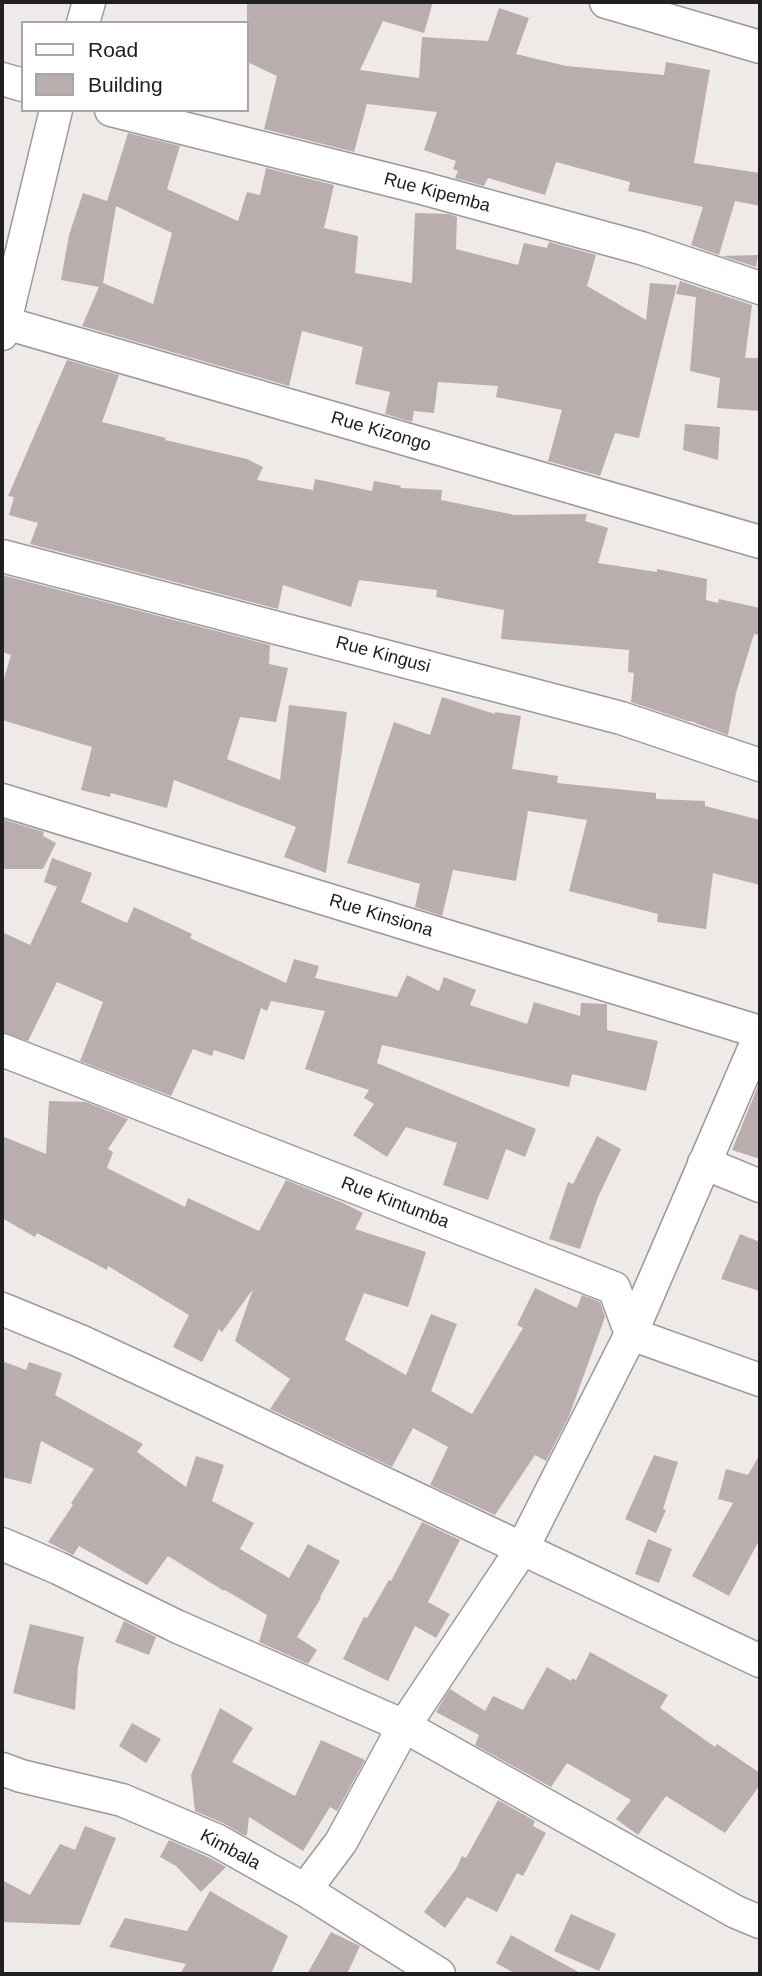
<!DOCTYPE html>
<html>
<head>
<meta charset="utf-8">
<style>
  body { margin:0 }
  #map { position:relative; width:762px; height:1976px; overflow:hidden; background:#efeae7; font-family:Helvetica,sans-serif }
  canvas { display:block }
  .frame { position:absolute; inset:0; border:4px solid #202020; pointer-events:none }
  .legend { position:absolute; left:21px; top:21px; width:228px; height:91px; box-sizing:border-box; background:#fff; border:2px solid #a6a6a6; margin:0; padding:9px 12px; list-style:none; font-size:21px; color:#202020 }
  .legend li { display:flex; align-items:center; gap:14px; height:35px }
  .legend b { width:35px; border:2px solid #a6a6a6 }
</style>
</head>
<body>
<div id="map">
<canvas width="762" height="1976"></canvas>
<div class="frame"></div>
<ul class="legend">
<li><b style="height:9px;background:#fff"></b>Road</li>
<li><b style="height:19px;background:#b9aead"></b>Building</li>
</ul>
</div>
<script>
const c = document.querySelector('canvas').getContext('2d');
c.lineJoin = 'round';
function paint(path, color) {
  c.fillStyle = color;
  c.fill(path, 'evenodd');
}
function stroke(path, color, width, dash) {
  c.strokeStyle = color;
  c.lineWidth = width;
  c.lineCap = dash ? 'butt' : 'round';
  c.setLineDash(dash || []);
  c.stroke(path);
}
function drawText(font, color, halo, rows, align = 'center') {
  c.font = font + ' Helvetica,sans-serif';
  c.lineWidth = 6;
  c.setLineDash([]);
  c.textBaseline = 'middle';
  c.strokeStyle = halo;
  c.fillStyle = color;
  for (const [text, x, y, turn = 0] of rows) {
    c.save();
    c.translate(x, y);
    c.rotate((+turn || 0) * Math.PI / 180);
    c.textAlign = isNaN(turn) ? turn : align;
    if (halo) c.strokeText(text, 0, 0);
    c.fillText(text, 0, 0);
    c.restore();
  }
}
paint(new Path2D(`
  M247,2h186l-9,31 -41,-12 -23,49 59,8 3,-41 66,4 11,-33 30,10 -13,36 50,12 98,9 2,-13 44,8 -16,93 66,10v33l-25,-5 -16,54 -28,-10 12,-38 -75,-16 2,-9 -74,-20 -11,33 -57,-17 -4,8 -29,-8 3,-7 -5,-2 3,-8 -32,-11 13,-38 -70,-8 -13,48 -90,-23 13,-53 -30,-14z
  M128,133l52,13 -13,43 71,32 9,-29 13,3 6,-27 68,17 -10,43 34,8 -3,37 57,10 3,-70 34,1 8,3 -1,32 62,16 6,-22 23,5 2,-6 47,13 -9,31 59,34 4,-37 27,2 -38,153 -24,-5 -15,43 -52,-15 14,-51 -66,-13 2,-11 -60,-4 -4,31 -20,-2 -2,11 -27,-8 5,-22 -35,-8 8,-37 -61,-16 -13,55 -207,-60 17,-39 -38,-7 8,-45 14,-42 24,8zM116,206l56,27 -19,71 -50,-21z
  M758,255l-2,12 -34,-11z
  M680,281l72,24 -7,53h15v53l-43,-3 3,-30 -30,-7 6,-74 -20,-3z
  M67,360l52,15 -17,47 64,16 -1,2 82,19 16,8 -6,13 56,10 2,-11 57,12 2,-10 27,5 -1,2 42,2 -1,10 74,15 72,-1 -2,7 23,7 -10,35 59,9v-3l50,10 -1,21 12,3 1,-4 41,9v27l-6,-1 -18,59 -8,42 -33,-12v-1l-8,-1 -56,-19 3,-29 -6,-1 1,-22 -128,-11 3,-29 -68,-13 1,-7 -78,-10 -8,27 -68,-22 -5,24 -248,-65 8,-21 -29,-8 5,-18 -6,-1z
  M685,424l35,3 -2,33 -35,-10z
  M2,575l268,70 -1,19 19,4 -12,54 -36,-5 -13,42 53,21 9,-75 58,7 -21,161 -42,-16 12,-30 -122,-47 -7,28 -56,-15 -1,4 -29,-7 11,-43 -90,-27v-35l9,-30 -9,-3z
  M442,697l53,17v-2l26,4 -9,53 46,7 -1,7 99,10v6l49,2v5l55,14v65l-47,-12 -7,56 -49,-7 1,-8 -89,-23 18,-71 -59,-9 -12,70 -63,-11 -11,46 -27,-9 5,-23 -73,-21 47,-141 36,13z
  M2,819l42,13 -1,4 13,7 -13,26h-41z
  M52,858l40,15 -11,29 46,21 7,-16 58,27 -2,4 96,45 8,-24 25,7 -4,12 82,19 10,-22 32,16 5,-14 32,13 -6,15 57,19 7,-22 46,14 1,-13 26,1v26l51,11 -12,50 -74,-17 -3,13 -187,-42 -5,18 159,66 -11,28 -19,-8 -18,51 -45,-15 14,-42 -51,-16 -19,30 -34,-22 21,-31 -10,-6 5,-8 -64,-21 20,-58 -54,-10 -4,10 -6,-3 -17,52 -30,-10 -2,6 -19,-7 -22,47 -91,-35 23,-59 -46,-20 -29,59 -26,-9v-100l28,13 27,-58 -13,-5z
  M760,1081v78l-28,-9z
  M49,1101l37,1 42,17 -20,30 5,3 -6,16 78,39 3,-9 71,33 27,-51 55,22 22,11 -8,16 71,23 -18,55 -44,-14 -19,47 61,35 25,-61 26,10 -26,67 41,23 51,-86 -6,-3 18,-37 42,20 5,-13 18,7 5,15 -36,99 -23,45 -11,-6 -40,60 -65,-30 18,-38 -35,-19 -21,39 -122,-58 20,-30 -55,-38 18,-52 -31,43 -3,-3 -17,33 -29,-15 16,-32 -81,-49 -1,4 -70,-37 -2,4 -33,-19v-82l44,18z
  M597,1136l24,13 -23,48 -18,52 -31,-10 19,-57 5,2z
  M740,1234l20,8v49l-39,-12z
  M2,1361l24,9 3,-8 33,11 -7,22 88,49 -6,8 49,35 10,-31 28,9 -12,36 42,22 -14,26 49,29 19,-34 32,17 -20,36 1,1 -24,39 20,13 -9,14 -49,-22 8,-27 -42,-25 -1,1 -56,-35 -21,29 -68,-39 -6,9 -25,-13 25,-37 -2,-2 23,-34 -53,-28 -10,43 -29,-7z
  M760,1454v85l-31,57 -37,-20 41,-73 -15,-4 8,-30 22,6z
  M654,1455l24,7 -15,47 3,1 -10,23 -31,-14z
  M422,1522l38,18 -32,62 22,12 -14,24 -21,-12 -27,55 -45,-22 21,-42 3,1 22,-38 2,1z
  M648,1539l24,10 -13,34 -24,-9z
  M124,1621l32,16 -7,18 -34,-13z
  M30,1624l54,13 -6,30 -3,43 -62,-17z
  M590,1652l78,43 -8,13 55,39 2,-3 43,29v12l-35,48 -59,-37 -28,39 -22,-16 15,-19 -64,-37 -16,24 -76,-42 4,-10 -43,-23 14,-23 35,22 8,-15 30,14 24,-43 24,14 1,-3 4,2z
  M220,1708l33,20 -21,34 63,34 26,-56 44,20 -28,51 -7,-4 -27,44 -54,-34 -2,18h-3l-21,-12 -28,-12 -4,-36z
  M132,1723l29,16 -15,24 -27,-17z
  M498,1800l37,21 -2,5 13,7 -23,43 -6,-3 -20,39 -30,-15 -22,31 -21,-16 32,-43 6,-13 4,2z
  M85,1826l31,12 -36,87 -78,-3v-42l28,15 30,-51 15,6z
  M169,1840l39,17 18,10 -25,25 -25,-26 -16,-9z
  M210,1891l78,45 -17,38h-91l6,-10 -77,-17 16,-29 62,13z
  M571,1914l45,20 -17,37 -45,-20z
  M331,1932l29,14 -13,28h-40z
  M511,1935l71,39h-66l-20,-11z`), '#b9aead');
const street = new Path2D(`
  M606,2l154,45
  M83,23l6,-21
  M2,79l21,6
  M111,110l311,78 219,60 119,40
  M2,322l758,220
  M2,334l54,-224
  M2,556l619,162 139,47
  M2,800l758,232
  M2,1050l612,238 17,46 129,46
  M704,1163l56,23
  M2,1309l78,32 121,56 559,264
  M2,1544l56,24 118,58 228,100 332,186 24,10
  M2,1769l19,7 101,24 94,40 89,50 134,84
  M305,1890l36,-48 63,-116 118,-177 109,-215 129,-299`);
stroke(street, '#9a9a9a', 35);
stroke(street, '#fff', 32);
drawText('18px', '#202020', '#fff', [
  ["Rue Kipemba",437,193,15],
  ["Rue Kizongo",381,432,16],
  ["Rue Kingusi",383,655,15],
  ["Rue Kinsiona",381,916,17],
  ["Rue Kintumba",395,1203,21],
  ["Kimbala",230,1850,28]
]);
</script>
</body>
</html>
